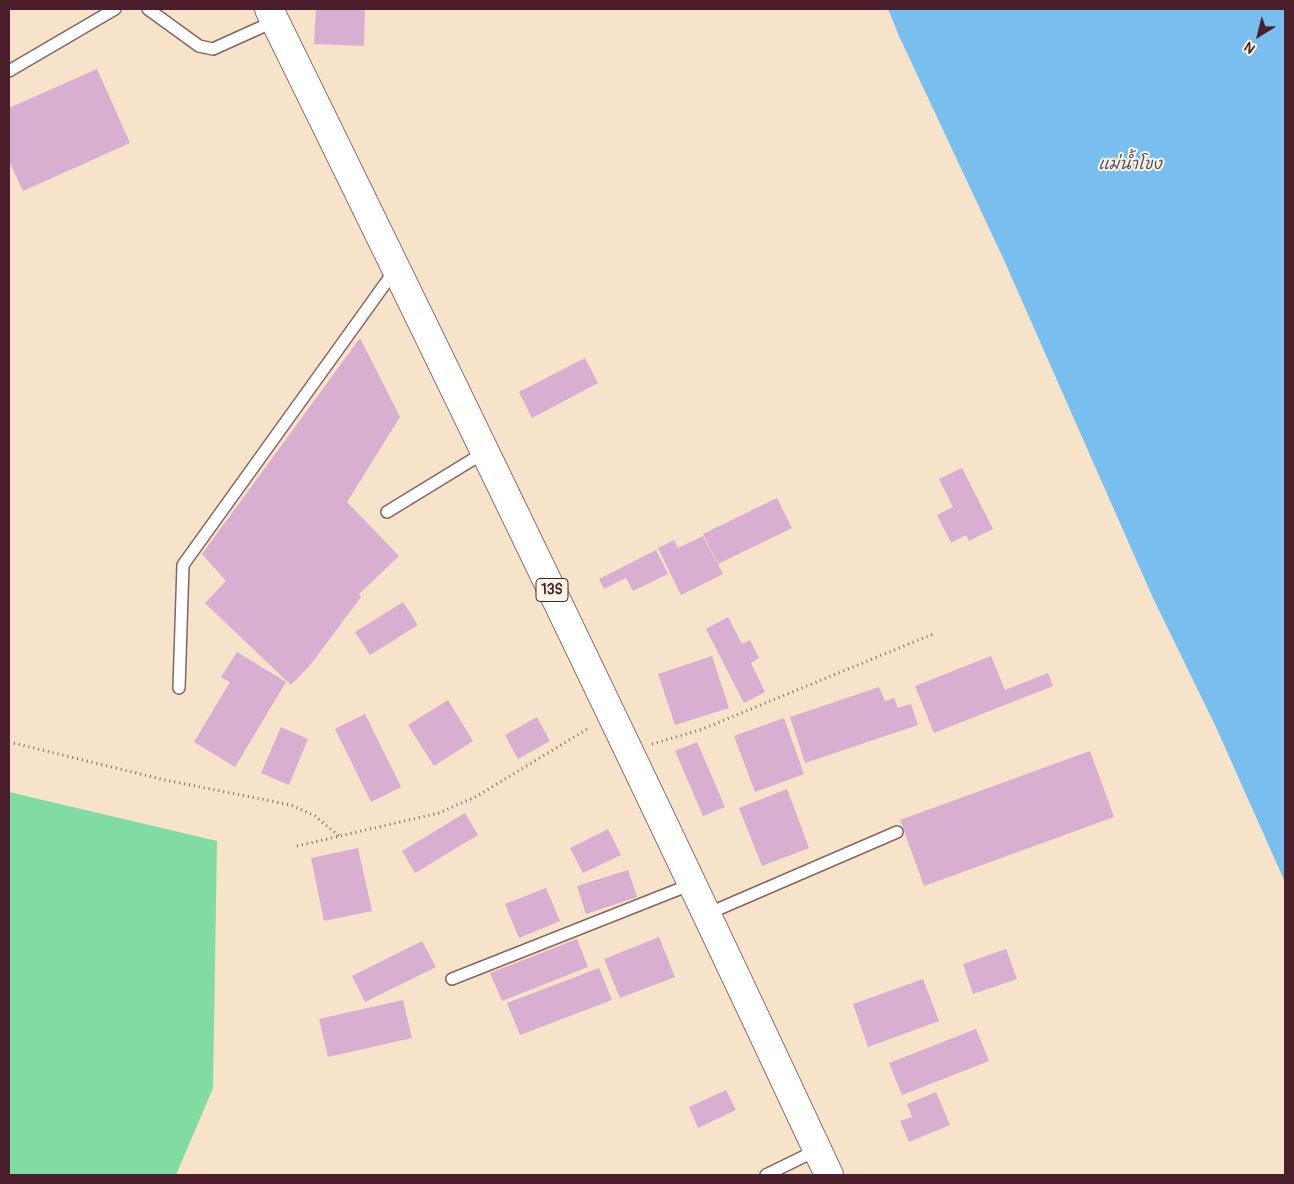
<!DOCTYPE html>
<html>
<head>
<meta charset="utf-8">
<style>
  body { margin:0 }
  #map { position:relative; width:1294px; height:1184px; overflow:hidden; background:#f6e3c9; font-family:Pangolin,sans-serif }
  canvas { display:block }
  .frame { position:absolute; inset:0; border:10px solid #4a1f2b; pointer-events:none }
  .north { position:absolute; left:1234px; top:10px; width:50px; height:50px; -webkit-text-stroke:4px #fcf5e5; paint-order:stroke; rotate:216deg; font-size:14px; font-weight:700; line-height:20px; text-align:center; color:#4a1f2b }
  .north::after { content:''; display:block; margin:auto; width:18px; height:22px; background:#4a1f2b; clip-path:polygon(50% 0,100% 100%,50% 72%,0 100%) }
</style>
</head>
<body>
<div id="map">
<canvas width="1294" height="1184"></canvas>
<div class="frame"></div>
<div class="north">N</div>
</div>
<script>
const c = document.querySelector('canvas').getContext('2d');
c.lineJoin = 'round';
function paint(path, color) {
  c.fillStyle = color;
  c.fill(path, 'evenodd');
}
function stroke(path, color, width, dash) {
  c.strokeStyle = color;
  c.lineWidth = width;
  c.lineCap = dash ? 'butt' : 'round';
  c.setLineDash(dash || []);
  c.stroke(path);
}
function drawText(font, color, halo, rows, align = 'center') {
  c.font = font + ' Pangolin,"Playpen Sans Thai",sans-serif';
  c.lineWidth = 4;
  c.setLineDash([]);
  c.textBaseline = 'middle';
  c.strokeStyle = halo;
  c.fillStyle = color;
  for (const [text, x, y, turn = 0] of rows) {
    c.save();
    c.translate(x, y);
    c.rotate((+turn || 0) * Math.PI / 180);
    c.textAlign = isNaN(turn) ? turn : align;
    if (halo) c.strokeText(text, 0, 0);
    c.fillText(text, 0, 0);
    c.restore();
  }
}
paint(new Path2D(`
  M9,792l208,49 -4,247 -37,87h-167z`), '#81dca2');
paint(new Path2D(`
  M888,9h397v873l-70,-157 -62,-127 -149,-338 -105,-224z`), '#78beef');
paint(new Path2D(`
  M316,9h49l-1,37 -50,-2z
  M97,69l33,74 -107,48 -14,-30v-53z
  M360,338l40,79 -53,85 52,54 -40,38 2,3 -50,67 -20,21 -86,-82 21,-22 -24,-27z
  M585,358l13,25 -66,35 -13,-26z
  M962,468l31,61 -24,12 -3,-6 -15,8 -14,-28 16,-8 -14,-28z
  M777,498l15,30 -74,36 -15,-30z
  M703,536l20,38 -42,21 -23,-47 16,-8 4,8z
  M656,550l12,24 -35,17 -7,-13 -22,11 -5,-10z
  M403,602l15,23 -48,30 -15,-23z
  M728,617l14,27 8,-4 9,18 -8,5 14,29 -21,11 -38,-74z
  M237,652l49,30 -51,85 -41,-25 36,-60 -9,-5z
  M712,656l17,52 -54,17 -17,-51z
  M991,656l14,34 43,-17 5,13 -119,47 -19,-47z
  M879,687l6,14 9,-3 4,10 13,-4 7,21 -113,38 -15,-46z
  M448,700l25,41 -39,25 -26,-41z
  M365,714l36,73 -30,15 -36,-73z
  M537,717l13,24 -32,18 -13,-24z
  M784,718l20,56 -49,18 -21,-56z
  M281,727l27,12 -19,46 -28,-12z
  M697,742l28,65 -22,9 -28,-65z
  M1090,751l24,66 -190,69 -24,-66z
  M787,789l22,59 -47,18 -23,-58z
  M465,813l13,22 -63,38 -13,-22z
  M608,829l13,26 -38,18 -13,-25z
  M358,848l14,63 -48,10 -13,-63z
  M628,870l9,27 -51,17 -9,-28z
  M546,888l14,33 -41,17 -14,-34z
  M659,937l16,40 -55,21 -16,-39z
  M577,939l11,28 -86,34 -12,-28z
  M422,941l14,26 -71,35 -13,-26z
  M1006,949l11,30 -44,15 -10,-30z
  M599,968l13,32 -92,35 -13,-32z
  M923,979l16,42 -71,26 -15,-43z
  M403,1000l9,38 -84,19 -9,-38z
  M976,1029l13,32 -87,34 -13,-32z
  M726,1090l10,20 -38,18 -9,-21z
  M936,1092l14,33 -41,17 -9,-21 12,-4 -5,-13z`), '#d8aed1');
const lane = new Path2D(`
  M148,9l51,37 14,3 62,-28
  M9,71l106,-62
  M387,512l98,-60
  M179,688l4,-123 212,-295
  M707,914l190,-82
  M452,979l240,-95
  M766,1175l51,-25`);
const highway = new Path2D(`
  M269,9c190,387 378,775 560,1166`);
stroke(lane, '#866462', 14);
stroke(highway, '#866462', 30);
stroke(new Path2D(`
  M9,742l156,38 126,25 24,11 24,20
  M652,744l48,-14 233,-96
  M297,846l142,-33 38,-17 112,-68`), '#866462', 3, [1, 4]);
stroke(lane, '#fff', 11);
stroke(highway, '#fff', 28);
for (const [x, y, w] of [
  [552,590,32]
]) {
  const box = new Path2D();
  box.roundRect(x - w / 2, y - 11.5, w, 23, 4);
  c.fillStyle = '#fcf5e5';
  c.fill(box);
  stroke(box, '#4a1f2b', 1);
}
drawText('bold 14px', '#4a1f2b', null, [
  ["13S",552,590]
]);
drawText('italic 16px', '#584f66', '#fcf5e5', [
  ["แม่น้ำโขง",1130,165]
]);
</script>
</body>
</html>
